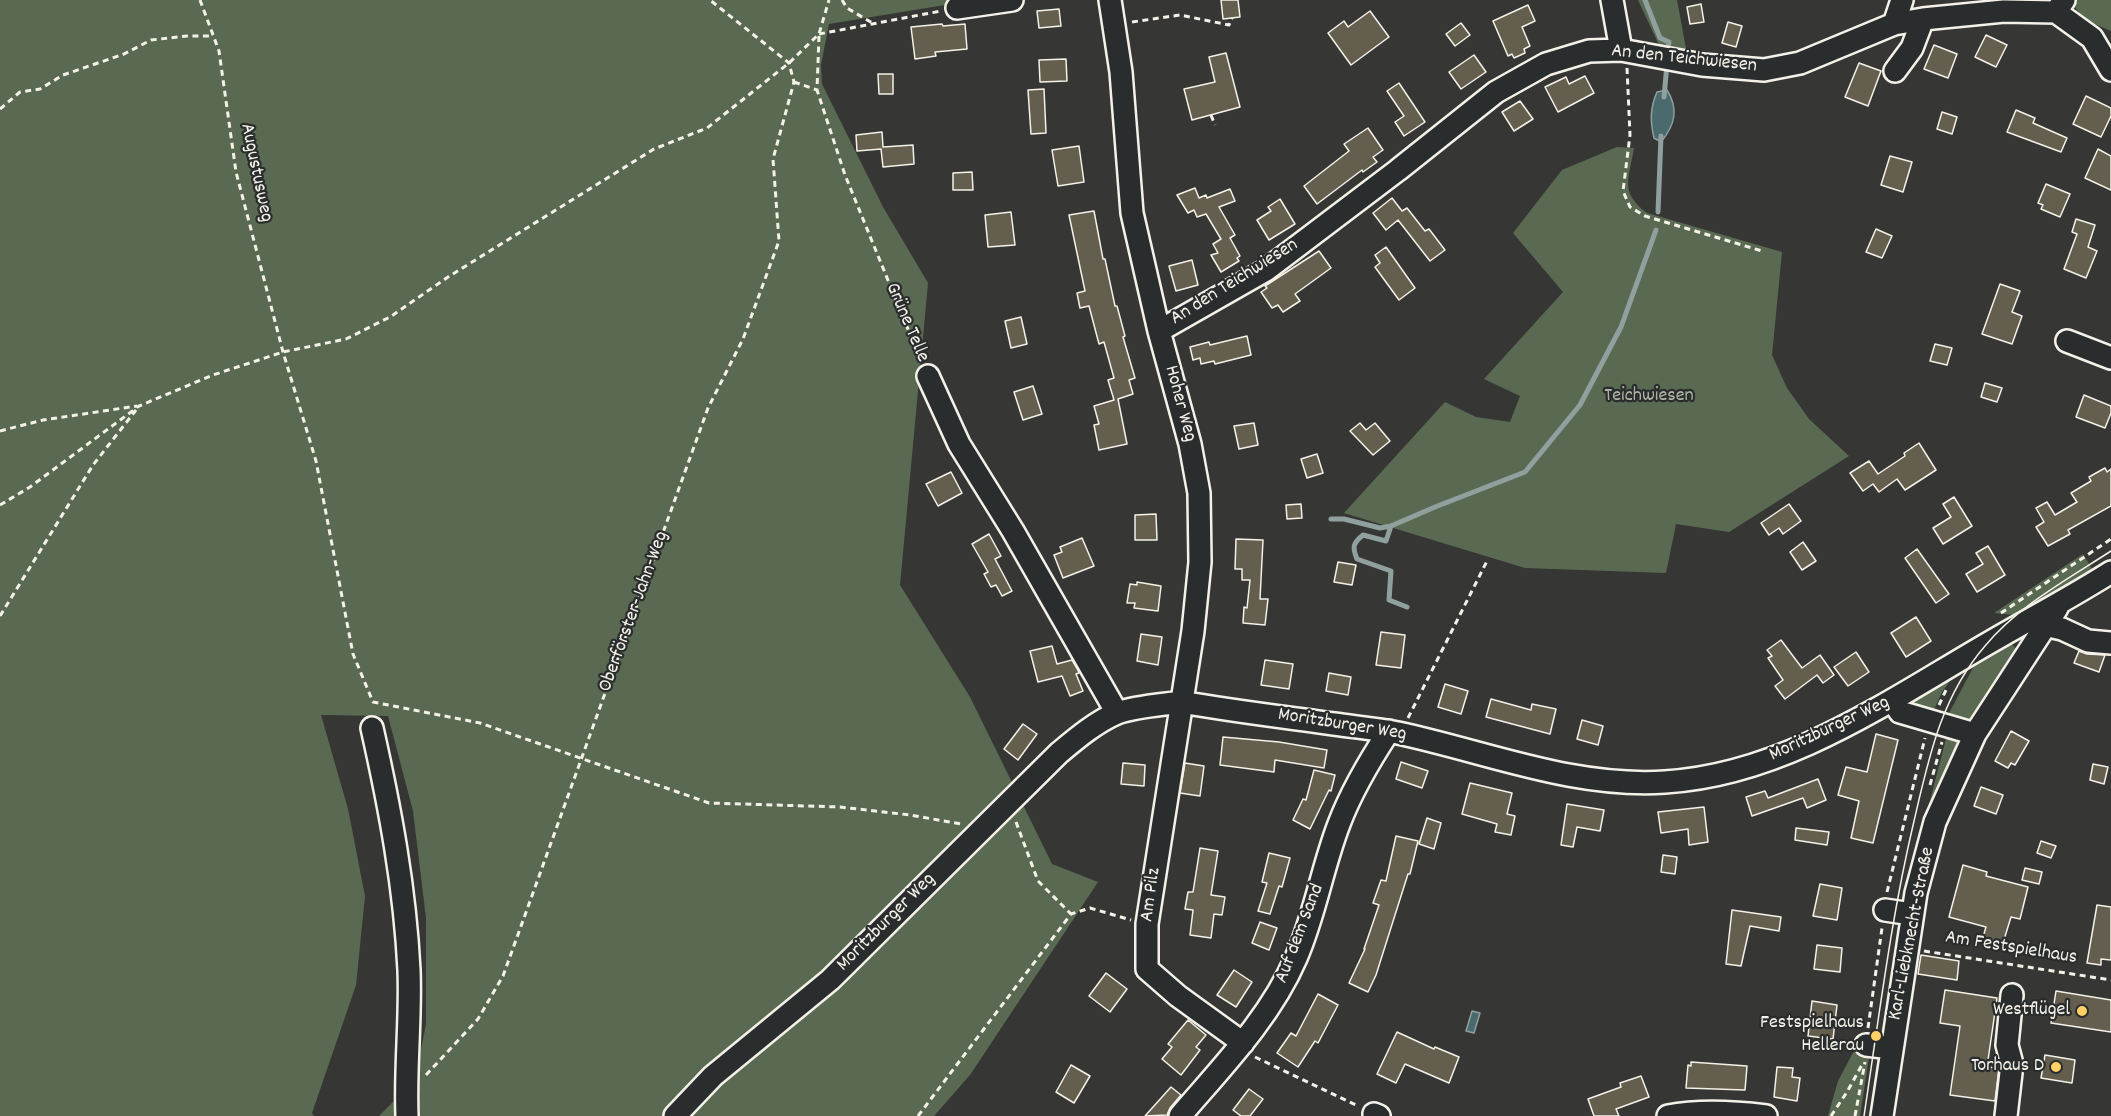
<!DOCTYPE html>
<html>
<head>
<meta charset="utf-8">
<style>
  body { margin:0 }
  canvas { display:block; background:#363734 }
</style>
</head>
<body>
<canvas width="2111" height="1116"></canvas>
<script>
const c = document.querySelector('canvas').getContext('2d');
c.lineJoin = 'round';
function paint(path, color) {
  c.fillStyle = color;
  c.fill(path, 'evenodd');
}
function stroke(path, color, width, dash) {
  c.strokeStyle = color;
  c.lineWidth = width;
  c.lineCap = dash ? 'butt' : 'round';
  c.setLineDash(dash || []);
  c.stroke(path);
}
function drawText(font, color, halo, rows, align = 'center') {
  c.font = font + ' Dekko,sans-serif';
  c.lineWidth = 4.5;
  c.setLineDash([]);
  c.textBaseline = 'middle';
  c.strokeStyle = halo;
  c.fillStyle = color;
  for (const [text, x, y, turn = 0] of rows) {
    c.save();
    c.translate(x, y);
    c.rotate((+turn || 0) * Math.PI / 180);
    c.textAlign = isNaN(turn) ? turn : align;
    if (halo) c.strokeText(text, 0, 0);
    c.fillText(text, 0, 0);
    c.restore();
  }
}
paint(new Path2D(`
  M0,0h975l-146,24 -8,41 1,19 61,123 45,76 -28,302 70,112 82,167 46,18 -128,193 -36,41h-555l36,-36 11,-56v-106l-13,-107 -25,-95 -67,-1 27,94 17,87 -9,89 -44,128 2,3h-314z
  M1638,0h39l10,54 -27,-7z
  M2077,0h34v31l-28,-12 -8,-12z
  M1617,147l17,1c-5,31 -15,44 13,65l135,39 -10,103 15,33 22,31 40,37 -120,76 -53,-8 -10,49 -141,-5 -181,-55 101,-111 31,15 34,5 10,-26 -36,-17 79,-87 -50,-59 49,-63z
  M2083,554l11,18 -69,44 -31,-3z
  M2009,642l10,9 -46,72 -26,-6 29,-55z
  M1955,674l-13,18 -10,22 -19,-8 2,-7z
  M1947,735l10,5 3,6 -36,78z
  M1855,1049l15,2 -10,65h-32l10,-35z`), '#5a6a52');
const water = new Path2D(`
  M1667,90c12,19 8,35 -6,52l-7,-4c-4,-17 -4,-30 3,-46z
  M1472,1011l8,2 -6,20 -8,-2z`);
paint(water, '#4b6a6d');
stroke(water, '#8fa09e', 1.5);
stroke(new Path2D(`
  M1645,0l15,38 9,4 -1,8
  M1664,97l3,-33
  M1658,212l3,-76
  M1331,519h13l36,9 11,-2 44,-19 90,-35 55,-67 41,-78 35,-97
  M1391,526l-5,15 -23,-6c-10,8 -11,12 -6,24l34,12 -2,29 18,7`), '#8fa09e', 5);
const building = new Path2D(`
  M1221,0h17l2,17 -17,2z
  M1701,4l3,18 -14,2 -3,-17z
  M1528,5l7,16 -13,6 8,19 -6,3 1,4 -11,5 -2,-4 -4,2 -15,-35z
  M1059,9l2,17 -22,2 -2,-17z
  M1370,11l19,26 -38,28 -23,-32 16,-12 4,6z
  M1728,22l14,4 -6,21 -14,-4z
  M1461,23l9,12 -15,11 -9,-12z
  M942,24l1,2 22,-2 2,25 -32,3 1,4 -21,3 -4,-32z
  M1986,35l21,10 -11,22 -21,-10z
  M1934,45l23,9 -9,24 -24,-9z
  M1226,53l14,54 -48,13 -8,-31 31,-7 -6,-25z
  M1474,55l12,17 -25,17 -12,-17z
  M1066,59l1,22 -27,1 -1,-22z
  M1859,63l22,8 -13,35 -23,-9z
  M878,74h15v20h-14z
  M1585,76l9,17 -36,19 -13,-25 21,-10 3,7z
  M1399,83l26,39 -21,14 -9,-14 9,-6 -17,-25z
  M1044,89l2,44 -15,1 -3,-44z
  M2086,96l25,12v8l-10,21 -28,-13z
  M1520,101l13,18 -19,12 -12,-19z
  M2016,110l19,8 -2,5 34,15 -6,14 -54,-20z
  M1942,112l15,5 -5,17 -15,-5z
  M1368,128l15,22 -10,7 4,5 -14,10 -1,-2 -45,34 -13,-18 45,-35 -5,-7z
  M882,132l1,15 30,-2 1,19 -31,3 -2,-18 -24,2 -1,-16z
  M1079,146l5,36 -26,4 -6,-36z
  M2098,149l13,7v34l-26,-12z
  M1890,156l22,6 -9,30 -22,-7z
  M972,172l1,18h-20v-17z
  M2046,184l24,10 -10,23 -19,-8 2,-4 -5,-2z
  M1195,188l4,10 7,-3 1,3 23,-9 5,12 -16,6 16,28 -5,3 10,18 -3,2 2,3 -18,11 -10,-17 7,-2 -5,-9 8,-5 -15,-25 -9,3 -3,-7 -6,3 -11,-18z
  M1392,198l10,13 5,-3 18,23 4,-2 16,21 -15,11 -32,-41 -12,10 -13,-17z
  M1280,199l15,25 -26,16 -12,-20 14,-9 -3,-4z
  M1094,211l9,48h2l10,47h2l8,30 -2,1 12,41 -6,2 4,14 -15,5 9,45 -28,6 -5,-25 5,-1 -5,-18 20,-6 -6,-20 6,-2 -10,-36 -5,2 -10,-38 -9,2 -3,-15 8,-2 -16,-76z
  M1011,212l4,33 -27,2 -3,-32z
  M2076,219l19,6 -7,22 9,4 -11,27 -22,-9 13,-35 -5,-2z
  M1876,229l16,7 -10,22 -16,-6z
  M1386,247l29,41 -16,12 -24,-33 5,-4 -5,-8z
  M1319,251l12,17 -36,26 5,7 -17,11 -5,-7 -6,3 -11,-16 6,-4 -2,-2z
  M1192,260l6,25 -22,6 -7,-25z
  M2000,284l20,7 -8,21 10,4 -10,28 -30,-10z
  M1021,317l6,27 -16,4 -6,-27z
  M1247,336l4,19 -36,9 -1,-3 -13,3 -1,-6 -7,2 -3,-13 19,-5 1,3z
  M1935,344l17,4 -5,17 -17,-4z
  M1985,383l17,5 -5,14 -16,-5z
  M1033,386l9,28 -19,6 -9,-28z
  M2084,395l27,11v7l-6,15 -29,-11z
  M1254,423l4,22 -19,4 -5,-23z
  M1360,423l6,7 9,-7 15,18 -17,14 -23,-24z
  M1919,443l17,27 -31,20 -8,-11 -18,13 -6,-8 -10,7 -13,-18 19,-12 9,13 27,-18 -1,-3z
  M1317,454l6,19 -16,5 -6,-19z
  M2105,468l2,4 4,-3v37l-43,24 2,4 -22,12 -12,-19 8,-5 -8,-14 11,-6 8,13 22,-13 -6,-9 20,-12 -2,-4z
  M951,472l11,21 -24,13 -12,-22z
  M1954,497l18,29 -29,18 -10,-16 18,-11 -8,-13z
  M1301,504l1,14 -15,1 -1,-14z
  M1789,504l12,17 -18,13 -4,-6 -10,7 -8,-12z
  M1156,514l1,26h-22v-25z
  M989,534l12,22 -6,3 17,32 -10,5 -6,-11 -5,2 -7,-13 4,-2 -16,-28z
  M1082,538l12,28 -31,12 -9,-23 8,-3 -2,-5z
  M1236,539l27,1 -3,59h8l-3,26 -22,-2 1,-16 3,1 3,-28h-8v-11h-7z
  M1803,542l13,19 -14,9 -12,-18z
  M1988,546l17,29 -28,17 -11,-18 17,-10 -7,-11z
  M1917,549l32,45 -13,9 -31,-45z
  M1338,562l18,3 -4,20 -18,-3z
  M1137,582l24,4 -3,25 -24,-3 1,-5h-8l3,-19 7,1z
  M1916,617l15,24 -25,16 -15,-24z
  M1381,632l24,3 -4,33 -25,-3z
  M1141,634l21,3 -4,28 -21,-4z
  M1781,640l21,28 18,-13 14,20 -11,8 -6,-8 -32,24 -10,-13 8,-6 -15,-22 4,-2 -5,-6z
  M1052,646l5,18 15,-4 6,10 1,3 -3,1 7,17 -13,5 -8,-20 -24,6 -8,-31z
  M2079,651l8,3 18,1 -6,17 -25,-9z
  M1856,652l13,20 -21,14 -14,-19z
  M1265,660l28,4 -4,25 -28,-4z
  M1329,673l22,4 -3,18 -22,-4z
  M1445,684l23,7 -7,23 -23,-7z
  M1491,699l40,11 1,-6 24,5 -6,25 -64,-17z
  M1582,720l21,6 -5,19 -21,-6z
  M1023,724l14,10 -19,26 -14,-11z
  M2011,731l18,10 -14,24 -4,-2 -3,5 -13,-7z
  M1876,734l22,6 -25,103 -22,-5 8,-37 -21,-6 8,-28 21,5z
  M1223,737l56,5 48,8 -3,18 -49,-8 -1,12 -54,-7z
  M1401,762l27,9 -6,17 -26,-9z
  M1123,763l22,2 -1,21 -23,-2z
  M1185,763l19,3 -4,30 -20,-3z
  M2093,764l15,3 -4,17 -14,-4z
  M1314,770l21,5 -4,16 -2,-1 -19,39 -17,-9 10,-21 3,1z
  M1818,779l8,21 -19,8 -4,-10 -51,18 -6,-19 19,-6 3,7z
  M1470,783l42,10 -5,21 8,2 -4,19 -16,-3 2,-8 -35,-10z
  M1981,787l22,8 -7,19 -22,-8z
  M1567,804l37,6 -4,21 -23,-4 -4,20 -12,-2z
  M1704,807l4,35 -19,3 -1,-16 -27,4 -3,-21z
  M1427,818l14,5 -7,26 -15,-5z
  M1796,828l33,4 -2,13 -32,-5z
  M1396,836l22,5 -8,33h-2l-32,101 -8,17 -19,-9 16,-34h-1l15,-44 -6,-2 8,-23 5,1z
  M2041,841l15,5 -5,12 -14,-5z
  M1200,848l18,3 -7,44 14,2 -3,18 -8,-1 -3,24 -21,-3 3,-25 -8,-1 3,-17h5z
  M1269,853l21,5 -8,29 -3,-1 -9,28 -12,-3 9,-28 -5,-1z
  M1663,855l14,2 -2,17 -14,-2z
  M1963,865l24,7 -1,4 42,11 -8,32 -9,-2 -8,26 -20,-6 3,-10 -37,-10z
  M2025,868l17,4 -3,12 -17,-4z
  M1820,884l22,4 -5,32 -24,-4z
  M2097,905l14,2v53l-10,-1v6l-14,-2z
  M1732,910l49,7 -2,14 -29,-5 -9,40 -15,-2z
  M1260,922l17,6 -8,22 -17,-7z
  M1817,945l25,3 -2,24 -26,-3z
  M1921,955l38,6 -2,19 -39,-6z
  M1234,970l18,12 -16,25 -19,-12z
  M1106,973l21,16 -17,23 -21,-16z
  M1945,990l52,8 -10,69 12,1 -4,33 -45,-6 10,-69 -20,-3z
  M2056,991l55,9v32l-60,-9z
  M1318,994l20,11 -20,38 -3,-2 -17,26 -21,-14 14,-20 5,3z
  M1812,1001l25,4 -4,34 -25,-3z
  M1188,1020l18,15 -10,12 4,3 -19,25 -19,-16 10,-12 -4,-3z
  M1397,1032l37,17 1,-2 24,10 -10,26 -44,-19 -9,19 -19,-9z
  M2045,1055l30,5 -3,23 -31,-5z
  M1691,1062l56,4 -2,24 -59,-2 2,-23 3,1z
  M1071,1065l19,11 -16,27 -18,-11z
  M1777,1067l16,1 -1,9 8,1 -3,23 -23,-4z
  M1641,1076l8,21 -33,12 3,7h-25l-6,-17 33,-12 -1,-4z
  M1171,1087l10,8 -11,13 -3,7 -22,1z
  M1249,1089l14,10 -13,17h-9l-8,-6z`);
paint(building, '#645e4e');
stroke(building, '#f4f1e8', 1.5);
const minor = new Path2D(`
  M1110,0l11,72 11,141 27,118 31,113 9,49 1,69 -7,69 -46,293v45l31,27 65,47
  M1612,0l9,50
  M957,8l55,-8
  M2056,12l36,26 19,32
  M1894,24l8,-24
  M1895,71l17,-23 11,-29
  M1159,331l107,-61 132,-100 98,-78 50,-28 43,-13 32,-1 81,15 62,5 36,-7 94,-39 29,-5 81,-8 52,1 8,-12
  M2067,341l44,17
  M928,376l31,68 54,87 104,182
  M2045,625l17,4 26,12 23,2
  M1893,701l7,11 75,22
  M372,728c18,80 33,160 37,242 2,49 -4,97 -2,146
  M1885,910l27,4
  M1866,1045l26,3
  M1374,1114l5,2
  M675,1116l38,-40 117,-96 229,-227c18,-15 37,-31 58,-40 20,-7 43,-8 64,-11 51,9 102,15 153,22 21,3 43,5 64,9 89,19 175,55 267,49 119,-7 222,-80 322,-138 41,-24 83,-46 124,-72
  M1180,1116c42,-49 90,-98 116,-158 19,-43 26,-90 43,-134 12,-32 31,-64 50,-93
  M1668,1116c32,-6 66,-4 98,0
  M1882,1116l34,-223 19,-71 40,-88 82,-126
  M2006,1116l6,-52 -5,-19 5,-50`);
stroke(minor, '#f4f1e8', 26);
stroke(new Path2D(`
  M200,0l19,51 17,121 47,180 33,109 37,193 20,48 107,21 229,80 131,4 70,8 51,9
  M842,0l5,8 27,16
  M1132,22l48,-7 49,10 3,-7
  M819,34l122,-23
  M819,36l-2,54 28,85 76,186
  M1627,68l3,67 -7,56 7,16 15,9 117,35
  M794,82l23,8
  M0,109l20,-17 20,-3 23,-14 61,-21 27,-14 36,-4h26
  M1211,115l4,10
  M0,431l43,-11 94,-14
  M0,505l30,-18 109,-81 74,-31 70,-23 63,-13 44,-22 58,-40 206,-128 53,-21 82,-65 30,-29 10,-34
  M2001,613l110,-74
  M0,616l93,-151 43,-55
  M1939,705l7,-15
  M1408,718l79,-157
  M1930,785l12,-43
  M1016,822l22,59 33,33
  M1887,892l38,-154
  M1924,951l187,29
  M1868,1028l14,-100
  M1255,1057l103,49
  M426,1075l52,-56 25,-43 205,-568 35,-69 36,-98 -6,-82 21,-77 -5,-19 -79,-63
  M918,1116l153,-202 19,-6 41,12
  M1831,1116l16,-24 16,-29
  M1855,1116l10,-54`), '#f4f1e8', 3, [6, 4.5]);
stroke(minor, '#2a2d2e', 21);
stroke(new Path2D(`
  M1864,1116c15,-99 27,-198 50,-295 15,-64 27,-124 71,-175 33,-40 83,-67 126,-95`), '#f4f1e8', 1.5);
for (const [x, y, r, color] of [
  [2082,1011,6,"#ffd166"],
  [1876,1036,6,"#ffd166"],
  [2056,1067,6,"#ffd166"]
]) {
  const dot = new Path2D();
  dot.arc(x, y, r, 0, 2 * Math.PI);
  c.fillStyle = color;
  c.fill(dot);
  stroke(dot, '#2a2d2e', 2);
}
drawText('20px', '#f4f1e8', '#2a2d2e', [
  ["An den Teichwiesen",1684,60,6],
  ["Augustusweg",255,173,78],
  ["An den Teichwiesen",1235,283,-32],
  ["Grüne Telle",906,323,67],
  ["Hoher Weg",1179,404,75],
  ["Oberförster-Jahn-Weg",635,612,-70],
  ["Moritzburger Weg",1342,726,9],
  ["Moritzburger Weg",1830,730,-25],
  ["Am Pilz",1152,895,-82],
  ["Moritzburger Weg",887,923,-45],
  ["Auf dem Sand",1301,934,-69],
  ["Karl-Liebknecht-Straße",1913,934,-79],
  ["Am Festspielhaus",2011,949,9]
]);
drawText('20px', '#afb4a4', '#2a2d2e', [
  ["Teichwiesen",1649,397]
]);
drawText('20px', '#f4f1e8', '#2a2d2e', [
  ["Westflügel",2070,1011],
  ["Festspielhaus",1864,1024],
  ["Hellerau",1864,1047],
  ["Torhaus D",2044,1067]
], 'right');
</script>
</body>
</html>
